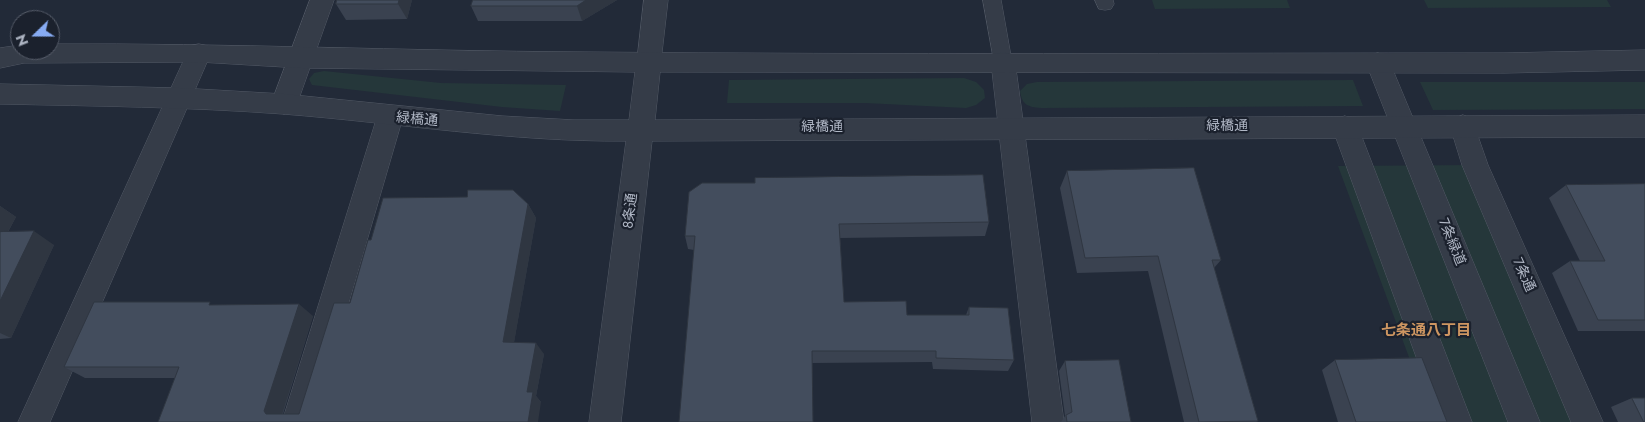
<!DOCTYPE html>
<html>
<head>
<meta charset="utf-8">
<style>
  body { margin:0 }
  #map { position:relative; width:1645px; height:422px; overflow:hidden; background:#222a38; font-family:Jost,sans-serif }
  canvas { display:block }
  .north { position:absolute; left:10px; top:10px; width:50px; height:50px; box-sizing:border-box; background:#1b212d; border:1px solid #575d6a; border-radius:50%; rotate:248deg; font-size:14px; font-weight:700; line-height:20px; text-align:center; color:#b0b7c5 }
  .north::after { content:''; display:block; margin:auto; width:18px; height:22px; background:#87abf3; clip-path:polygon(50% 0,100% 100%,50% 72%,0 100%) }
</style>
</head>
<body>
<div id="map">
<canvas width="1645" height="422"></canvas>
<div class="north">N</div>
</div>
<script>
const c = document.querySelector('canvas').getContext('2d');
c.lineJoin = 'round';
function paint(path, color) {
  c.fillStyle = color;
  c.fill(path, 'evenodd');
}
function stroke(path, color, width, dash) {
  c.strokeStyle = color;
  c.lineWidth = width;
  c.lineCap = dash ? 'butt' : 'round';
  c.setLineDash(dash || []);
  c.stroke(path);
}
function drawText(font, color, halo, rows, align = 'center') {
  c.font = font + ' Jost,"Noto Sans JP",sans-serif';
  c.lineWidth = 4.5;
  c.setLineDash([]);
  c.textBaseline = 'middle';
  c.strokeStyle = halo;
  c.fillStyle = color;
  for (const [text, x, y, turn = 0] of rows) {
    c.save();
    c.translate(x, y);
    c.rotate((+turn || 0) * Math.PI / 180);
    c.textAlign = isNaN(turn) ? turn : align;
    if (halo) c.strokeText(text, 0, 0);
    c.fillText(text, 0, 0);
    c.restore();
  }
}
paint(new Path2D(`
  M1152,0h135l3,8 -135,1z
  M1424,0h183l4,7 -183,1z
  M324,71l117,12 125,2 -6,26 -58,-4 -190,-22 -3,-6 5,-6z
  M964,78l12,4 8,8 1,8 -9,7 -10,3 -101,-5h-138l2,-23z
  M1353,80l10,26 -322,2c-13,-1 -19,-3 -21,-17l7,-7 10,-2z
  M1420,82h225v27l-212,1z
  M1475,165l114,257h-156l-95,-256z`), '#25373a');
const service = new Path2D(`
  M983,0h18l11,62 -3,5 -6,2 -6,-2 -3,-5z
  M1095,0h18l1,4 -3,5 -6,1 -6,-1z`);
const pedestrian = new Path2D(`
  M1378,53l9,3 3,7 150,359h-32l-142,-359 3,-7z`);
const minor = new Path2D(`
  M310,0h24l-37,104 -4,7 -9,3 -9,-3 -4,-7z
  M644,0h24l-7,61 -3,7 -9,3 -9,-3 -3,-7z
  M199,44l9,2 3,7 -161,369h-32l169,-369 3,-7z
  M1003,52l9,3 3,7 49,360h-32l-41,-360 3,-7z
  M390,107l9,3 4,7 -89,305h-32l95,-305 4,-7z
  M1463,115l9,4 16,46 115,257h-32l-109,-257 -12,-39 4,-7z
  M1345,116l9,4 4,7 114,295h-32l-108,-295 4,-7z`);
const tertiary = new Path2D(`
  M50,44c178,-1 356,7 533,8 307,3 614,1 921,1l141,-3v20l-141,3 -844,-1 -5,48 990,-5v22l-993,4 -31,281h-32l37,-281c-115,1 -228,-18 -343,-27 -94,-7 -189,-8 -283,-10v-20l180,4 104,6 218,22 72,4h55l6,-48 -334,-4 -102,-6 -175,1 -24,5v-20l20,-3v5h30z`);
stroke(service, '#535a66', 1);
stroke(pedestrian, '#535a66', 1);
stroke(minor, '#535a66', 1);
stroke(tertiary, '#535a66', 1);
paint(service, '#353c48');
paint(pedestrian, '#353c48');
paint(minor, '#353c48');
paint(tertiary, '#353c48');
paint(new Path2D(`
  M337,0h75l-5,19 -61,1 -10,-16z
  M473,0h144l-35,21h-104l-7,-15z
  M1067,171l154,89 -7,8 44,153 -2,1h-72l-36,-151 -71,2 -17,-85z
  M755,183l234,39 -4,14 -145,2 4,64 63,13h59l3,-8 45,53 -6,11 -75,-2 -1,-7 -120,1 -118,-113 -6,-1 -3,-13z
  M1645,184v147h-67l-26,-58 18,-12h10l-31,-63 17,-13z
  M467,197l61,7 8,14 -22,124 30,12 -8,42 5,6 -383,20 17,-44h-90l-21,-11 150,-62 99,11 -30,98h16l51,-111 21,-63z
  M0,206l16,11 -8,15 46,13 -43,93 -11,1z
  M1335,360l112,62h-109l-16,-52z
  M1065,361l66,61h-70l4,-6 -6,-45z
  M1632,398l13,24h-27l-7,-15z`), '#3a4250');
paint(new Path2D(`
  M399,0h13l-5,19 -9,-15z
  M586,0h31l-35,21 -5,-15z
  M528,204l8,14 -24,136 -9,-12z
  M0,206l16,11 -16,29z
  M34,231l20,14 -43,93 -11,-5v-32z
  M299,304l14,12 -33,105 -14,-7 -2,-3z
  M536,343l8,11 -8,42 5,6 -3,20h-10l-1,-30z`), '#2f3641');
const building = new Path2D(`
  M337,0h62l-1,4h-62z
  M473,0h113l-9,6h-106z
  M1194,168l27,92h-9l46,161 -59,1 -41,-166 -73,2 -18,-87z
  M983,175l6,47 -150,2 5,78 62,-1 1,14h62v-8l39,1 6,52 -78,-2v-7h-124l1,71h-134l16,-186h-10l4,-44 13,-9h53v-5z
  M1645,184v136h-47l-28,-59h35l-39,-76z
  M468,190h45l15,14 -25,138 33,1 -9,49h6l-5,30h-370l21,-55h-115l30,-65h116l-1,3 90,-1 -35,107 2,3h33l35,-111h16l18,-63h3l12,-42 84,-1z
  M34,231l-34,70v-69z
  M1422,358l25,64h-91l-21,-62z
  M1119,360l12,62h-64l-1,-7 6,-3 -7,-51z
  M1632,398h13v24h-1z`);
paint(building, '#434d5d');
stroke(building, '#2f3641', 1);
drawText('14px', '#b0b7c5', '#1b212d', [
  ["緑橋通",417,120,5],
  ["緑橋通",1227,127],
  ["緑橋通",822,128],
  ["8条通",631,211,-83],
  ["7条緑道",1451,242,68],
  ["7条通",1523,275,66]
]);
drawText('bold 15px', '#ce9661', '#1b212d', [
  ["七条通八丁目",1426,331]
]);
</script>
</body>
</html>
